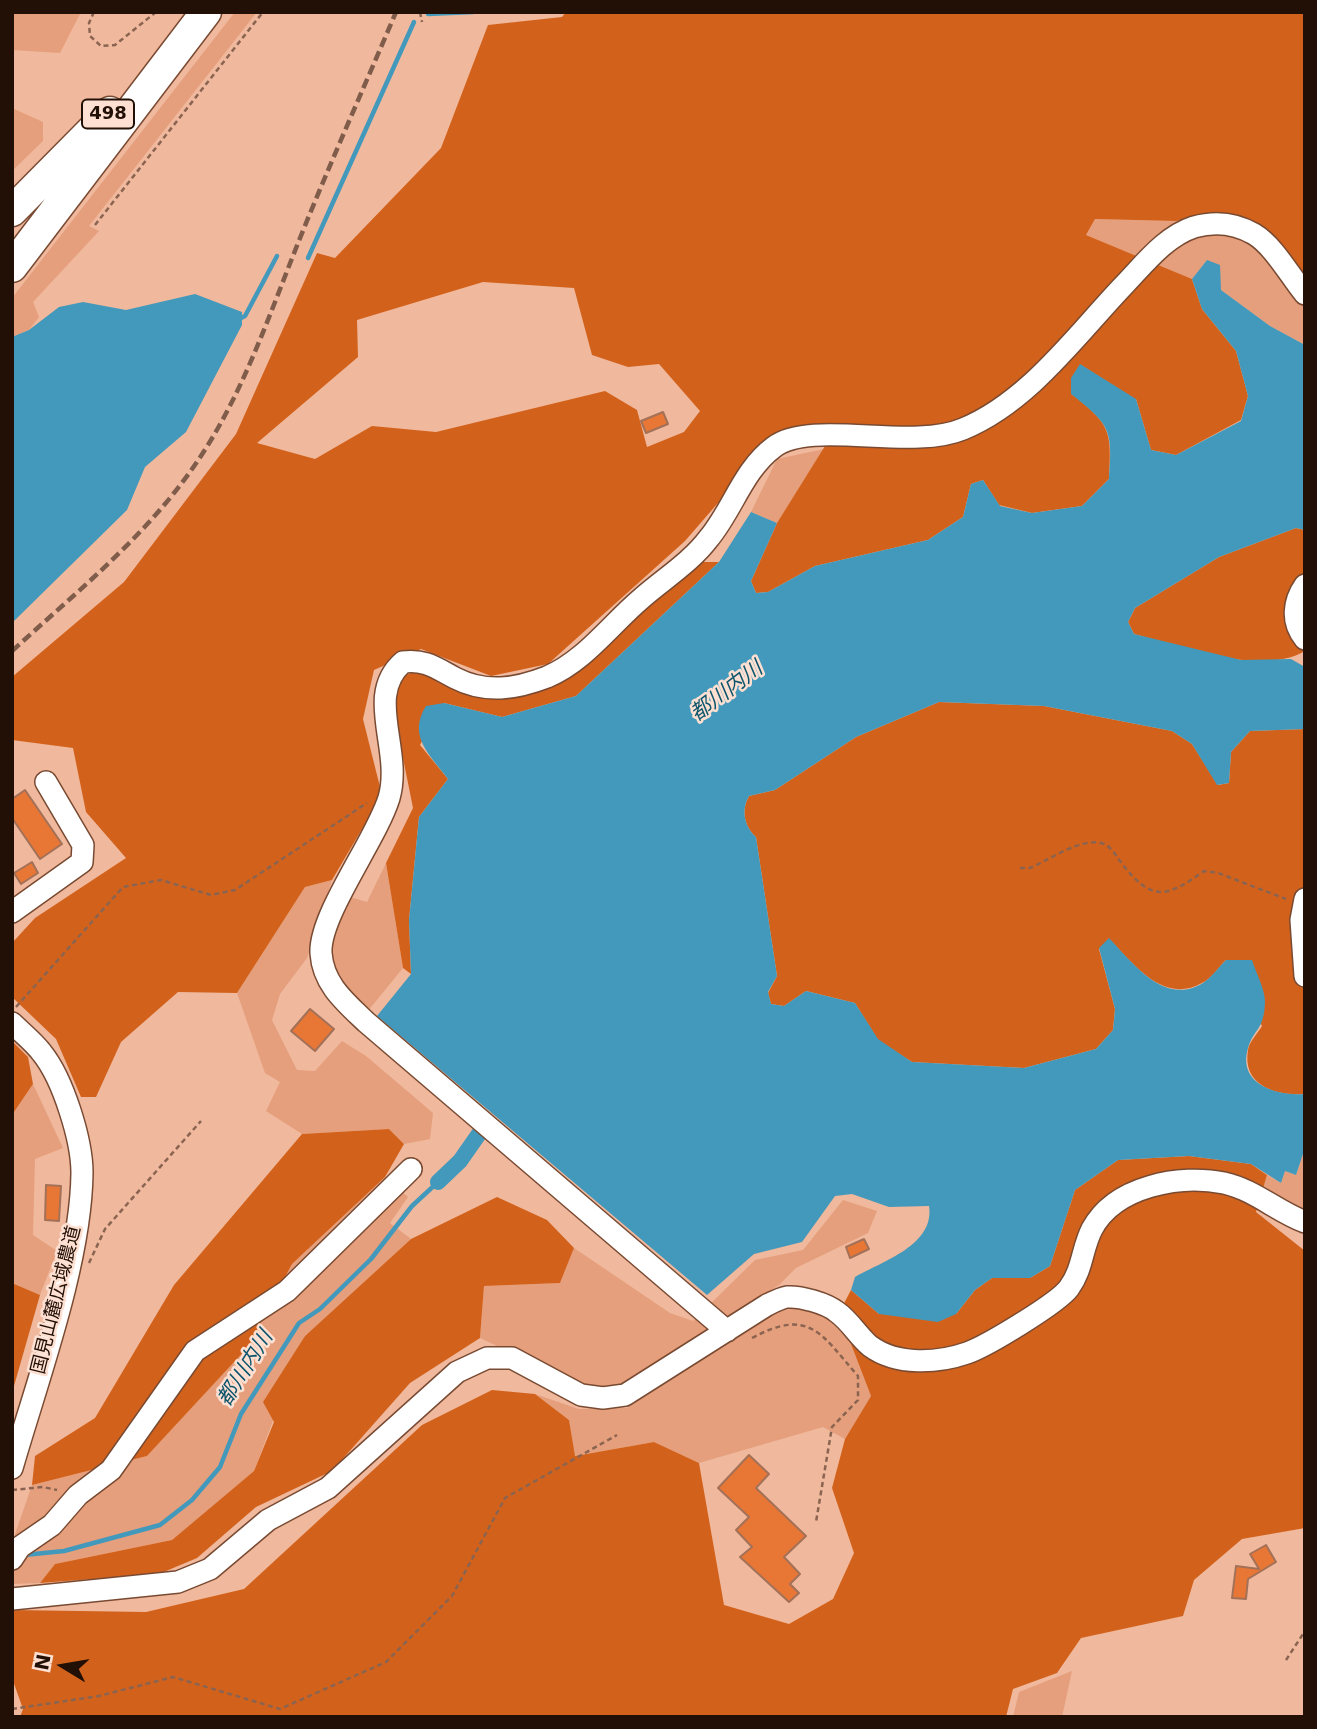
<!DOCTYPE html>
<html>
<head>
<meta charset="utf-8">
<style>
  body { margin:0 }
  #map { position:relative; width:1317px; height:1729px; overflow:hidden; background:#f0b89d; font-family:"DejaVu Sans",sans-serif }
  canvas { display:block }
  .frame { position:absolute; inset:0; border:14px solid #220f05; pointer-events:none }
  .north { position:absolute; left:28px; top:1631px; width:70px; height:70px; -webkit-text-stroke:5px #fde0d2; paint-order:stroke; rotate:281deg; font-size:19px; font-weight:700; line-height:28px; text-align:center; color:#220f05 }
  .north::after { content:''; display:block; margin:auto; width:24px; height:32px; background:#220f05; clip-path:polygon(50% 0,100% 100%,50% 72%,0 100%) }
</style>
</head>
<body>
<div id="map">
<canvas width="1317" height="1729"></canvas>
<div class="frame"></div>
<div class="north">N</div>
</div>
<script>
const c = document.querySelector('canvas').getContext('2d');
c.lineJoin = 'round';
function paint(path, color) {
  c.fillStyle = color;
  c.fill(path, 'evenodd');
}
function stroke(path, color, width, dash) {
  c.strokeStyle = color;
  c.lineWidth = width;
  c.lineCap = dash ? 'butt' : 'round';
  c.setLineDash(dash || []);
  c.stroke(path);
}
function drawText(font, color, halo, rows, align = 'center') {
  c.font = font + ' "DejaVu Sans","Noto Sans JP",sans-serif';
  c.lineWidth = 5;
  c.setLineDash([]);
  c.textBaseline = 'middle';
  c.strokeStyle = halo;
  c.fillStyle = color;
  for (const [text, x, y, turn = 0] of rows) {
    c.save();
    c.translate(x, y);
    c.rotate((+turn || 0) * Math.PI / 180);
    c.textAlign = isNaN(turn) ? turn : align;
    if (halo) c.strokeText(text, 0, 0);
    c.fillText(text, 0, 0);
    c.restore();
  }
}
paint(new Path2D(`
  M12,12h69l-21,41 -48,-3z
  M235,12h22l-168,214 10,5 -66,71 6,15 -10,13 -17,7v-39z
  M12,108l31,14v19l-31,30z
  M1226,212l38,18 41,50v65l-35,-19 -49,-36 -14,-30 -15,19 -106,-44 9,-16 81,2z
  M824,449l-47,74 -26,-11 26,-53z
  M386,863l17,105 -36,44 -34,-33 -2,-38 19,-44 17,5z
  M332,880l-25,78 -27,36 -8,26 25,50 18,1 27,-30 24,15 67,57 -3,26 -26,5 -15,-15 -87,5 -36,-23 14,-29 -15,-9 -28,-80 68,-106z
  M33,1084l30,64 -28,11 -2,76 24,16 -17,44 -28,-12v-168z
  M1305,1148v66l-43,-23 5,-16 14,8 4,-12 11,4z
  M385,1177l23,20 -18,26 21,16 -106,97 -51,135 -82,69 -117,24 -15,19 -28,1v-41l20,-58 115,-29 101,-109 44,-83z
  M843,1200l34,11 -9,22 -72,35 -17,17 -159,102 -38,-2 -102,-47 4,-52 76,-3 14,-35 96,65 23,8 62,-61 48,-10z
  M806,1306l33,7 32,83 -26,43 -22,-12 -124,36 -45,-21 -80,14 -5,-36 -34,-26 44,15 48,-1 143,-95z
  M1072,1671l-10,46h-49l6,-25z`), '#e59f7c');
paint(new Path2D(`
  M566,12h739v268l-41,-50 -38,-17 -50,8 -81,-2 -9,16 106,44 10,30 34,42 12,45 -7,24 -65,35 -25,-5 -15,-51 -65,-6c39,32 41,36 38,86l-27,27 -50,7 -33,-8 -16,-25 -12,4 -8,33 -35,23 -113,26 -47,26 -12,1 -5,-12 26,-58 58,-93 -59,6 -91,105 -137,123 -57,12 -70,-27 -47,21 -11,49 19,76 -50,85 -27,7 -68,106 -59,-1 -57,50 -25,55h-15l-25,-58 -44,-42v-54l23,-25 91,-60 -40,-46 -13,-64 -61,-8v-63l112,-95 112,-148 81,-181 18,5 106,-110 47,-123 74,-8zM483,282l91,6 18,67 36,12 31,-3 41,47 -16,21 -37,15 -10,-37 -32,-19 -169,41 -64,-6 -57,33 -58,-16 101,-86 -1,-37z
  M1296,528l9,2v121c-45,26 -123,-5 -171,-17l-6,-12 7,-14 84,-51z
  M700,562h19l-143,134 -74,21 -58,-14 -24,42 28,34 -29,38 -10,103 2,54 -8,-6 -17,-105 27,-55 -21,-105 10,-27 19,-6 47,21 43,7 64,-28z
  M939,702l105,4 128,25 20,13 26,41 11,-2 2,-31 19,-21 55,-2v365c-29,2 -63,-8 -57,-44 1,-8 10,-17 14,-24l-36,-66c-7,7 -15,19 -24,23 -39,22 -69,-20 -93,-44l-10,10 16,60 -2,21 -17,19 -72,19 -112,-6 -34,-22 -23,-37 -49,-12 -22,15 -13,-2 -3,-11 9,-17 -21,-139c-12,-11 -15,-27 -7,-41l26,-6 81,-53z
  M12,1041l16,16 5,27 -21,31z
  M389,1129l15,15 -19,33 -93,87 -44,83 -101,109 -115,29 3,-29 60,-38 79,-133 128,-151z
  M1189,1156l62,8 16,11 -11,37 49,39v277l-63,11 -48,41 -11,36 -102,22 -24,35 -44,16 -7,28h-986l3,-8 -11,-31v-68l134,2 98,-23 178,-164 70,-35 43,4 34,26 6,36 79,-14 45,21 25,142 65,19 44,-25 21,-46 -22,-65 13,-49 26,-43 -32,-83 12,-23 28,24h77l19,-24 17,-12h38l20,-12 25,-76 43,-30z
  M497,1197l50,23 27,28 -14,35 -76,3 -4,52 -70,45 -78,88 -76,36 -59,51 -38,16 -119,9 15,-19 117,-24 82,-69 20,-49 -11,-20 42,-66 106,-97z
  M12,1283l28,12 -28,98z`), '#d2621b');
paint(new Path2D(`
  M1207,260l13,5 1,25 49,36 35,19v185l-9,-2 -77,29 -84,51 -7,14 6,12 107,26 50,-1 14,8v62l-55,2 -19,21 -2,31 -12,2 -25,-41 -20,-13 -128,-25 -105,-4 -83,35 -81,53 -26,6c-8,14 -5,30 7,41l21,139 -9,16 3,12 13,2 22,-15 49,12 23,36 34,23 112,6 72,-19 17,-19 2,-21 -16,-61 10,-10c23,24 55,69 94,45 8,-5 16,-16 23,-23h26c4,13 13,29 13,42 -1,29 -11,26 -17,46 -11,37 30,48 57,46v54l-9,27 -11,-4 -4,12 -30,-19 -62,-8 -71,4 -43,30 -25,76 -20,12h-38l-17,12 -19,24 -18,8 -59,-8 -28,-24 4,-13c28,-16 80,-32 74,-71l-40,1 -37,-13 -17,2 -33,46 -48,12 -47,41 -330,-279 34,-42 -2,-54 10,-103 29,-38c-18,-24 -41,-43 -22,-73l18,-3 58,14 74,-21 143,-134 32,-50 26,11 -26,58 5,12 12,-1 47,-26 113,-26 35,-23 8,-33 12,-4 17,26 32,7 50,-7 27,-27c4,-50 1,-54 -38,-85v-16l9,-14 56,35 15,51 25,5 65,-34 7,-25 -12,-45 -34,-42 -10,-30z
  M195,294l47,18v13l-56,107 -41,35 -18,43 -115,113v-286l17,-7 30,-23 24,-5 43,8z`), '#4399bb');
stroke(new Path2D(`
  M428,14l45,-2
  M308,258l106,-236
  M237,320l8,-4 32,-60
  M24,1555l40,-4 96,-26 32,-25 28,-33 21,-53 58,-91 21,-14 51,-50 41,-53 26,-24`), '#4399bb', 4.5);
stroke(new Path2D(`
  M438,1182l22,-21 21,-30`), '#4399bb', 16);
const building = new Path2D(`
  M663,412l5,12 -22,9 -5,-12z
  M25,790l37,54 -22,15 -28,-41v-19z
  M32,862l6,11 -17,11 -7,-11z
  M310,1009l24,20 -19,22 -24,-20z
  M46,1185l15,1 -2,35 -14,-1z
  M864,1239l5,10 -19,9 -4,-11z
  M749,1455l20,19 -13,14 50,48 -22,21 16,17 -10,10 9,9 -10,9 -49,-45 12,-10 -16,-17 13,-13 -31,-29z
  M1266,1545l10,17 -28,17 -2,20 -14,-1 4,-32 23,3 -9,-15z`);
paint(building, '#e87635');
stroke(building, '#a37158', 2);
const minor = new Path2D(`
  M1305,585c-12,17 -14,37 0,54
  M1305,899l-4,21 4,56
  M12,912l70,-50 1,-17 -37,-63
  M12,1023c10,10 22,19 30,30 21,26 40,87 40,120 -1,90 -45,208 -70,295
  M727,1331l-361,-309c-21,-20 -43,-38 -45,-69 -2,-38 55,-113 68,-155 14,-49 -25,-102 14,-136 22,-3 33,6 52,16 31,16 61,11 92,-1 38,-16 64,-53 95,-79 23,-20 49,-36 67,-60 24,-29 34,-68 65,-91 37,-28 137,4 189,-18 66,-27 114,-95 162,-145 20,-21 41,-48 69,-57 21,-6 41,-4 60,7 20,12 36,42 51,60
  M12,1559l8,-12 32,-22 26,-30 33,-25 84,-119 92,-60 124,-122
  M12,1599l166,-17 32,-13 58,-49 60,-32 129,-116 30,-14h25l69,37 22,3 22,-3 142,-90c6,-3 14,-7 20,-8 13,-1 39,6 50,15 13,9 21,24 33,34 27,20 68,17 97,7 20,-7 91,-50 102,-65 14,-19 13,-40 23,-59 23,-43 88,-55 132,-46 31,7 52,28 81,39`);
const highway = new Path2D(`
  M12,211l98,-99
  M12,267l194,-255`);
stroke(minor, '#794a32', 24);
stroke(highway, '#794a32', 33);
stroke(new Path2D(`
  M94,12l-5,11 1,13 11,10 14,-1 41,-33
  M420,12l2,10
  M95,225l168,-213
  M1020,868h10c19,-8 50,-30 71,-25 9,2 14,11 19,18 31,41 45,38 84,10l14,2 68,26
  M16,1007l107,-120 38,-7 50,15 24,-5 132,-87
  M89,1263l16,-34 96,-108
  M752,1338c58,-31 69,-4 106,38v24l-26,27 -16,95
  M12,1490l31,-3 14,3
  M1286,1660l19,-29
  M12,1709l87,-13 74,-19 107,32 106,-47 66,-66 53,-98 112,-63`), '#8a6451', 2.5, [5, 3.5]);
stroke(minor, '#fff', 21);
stroke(highway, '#fff', 30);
stroke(new Path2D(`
  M12,651c58,-53 122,-105 169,-167 51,-66 78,-141 108,-218 33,-85 71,-169 107,-254`), '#805c4b', 4.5, [10, 5]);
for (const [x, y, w] of [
  [108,114,52]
]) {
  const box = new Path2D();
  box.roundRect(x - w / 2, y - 14.5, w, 29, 5);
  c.fillStyle = '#fde0d2';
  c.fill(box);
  stroke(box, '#220f05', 2);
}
drawText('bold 18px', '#220f05', null, [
  ["498",108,114]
]);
drawText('19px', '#220f05', '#fde0d2', [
  ["国見山麓広域農道",57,1300,-76]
]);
drawText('italic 21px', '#0d556d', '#fde0d2', [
  ["都川内川",727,692,-37],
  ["都川内川",246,1369,-58]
]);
</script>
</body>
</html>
